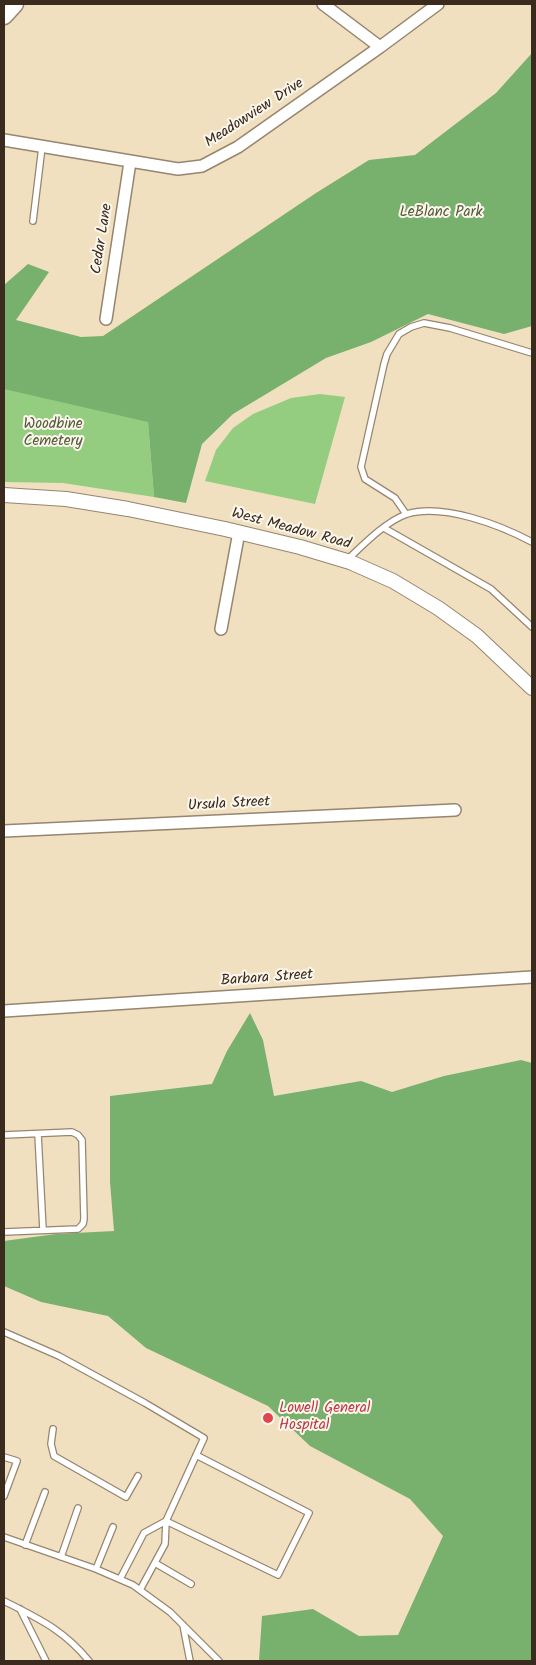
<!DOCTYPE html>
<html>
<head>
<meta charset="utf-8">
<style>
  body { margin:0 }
  #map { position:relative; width:536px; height:1665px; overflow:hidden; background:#f0e0c0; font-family:Kalam,sans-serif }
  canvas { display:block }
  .frame { position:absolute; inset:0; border:5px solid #3b2a1e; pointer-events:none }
</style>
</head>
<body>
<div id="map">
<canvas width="536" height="1665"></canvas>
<div class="frame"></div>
</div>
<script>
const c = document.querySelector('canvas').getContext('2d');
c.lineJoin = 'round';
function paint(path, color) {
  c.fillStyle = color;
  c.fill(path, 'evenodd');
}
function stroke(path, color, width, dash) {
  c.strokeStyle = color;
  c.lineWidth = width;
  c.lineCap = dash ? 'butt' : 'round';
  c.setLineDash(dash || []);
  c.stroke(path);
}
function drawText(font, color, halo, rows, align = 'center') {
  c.font = font + ' Kalam,sans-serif';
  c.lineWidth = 4;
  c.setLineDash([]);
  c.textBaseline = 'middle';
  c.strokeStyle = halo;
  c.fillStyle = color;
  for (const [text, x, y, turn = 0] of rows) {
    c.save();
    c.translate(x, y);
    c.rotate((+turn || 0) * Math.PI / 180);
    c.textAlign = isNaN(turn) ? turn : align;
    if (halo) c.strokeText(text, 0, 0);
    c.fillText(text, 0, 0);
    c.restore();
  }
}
paint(new Path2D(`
  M4,356l144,66 6,75 -91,-14 -59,-1z
  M320,394l25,3 -30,107 -110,-23 11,-31 17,-22 20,-14 38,-16z`), '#95cd80');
paint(new Path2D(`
  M532,53v273l-28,8 -76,-20 -57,28 -45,16 -93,56 -31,30 -16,59 -32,-6 -6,-75 -144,-33v-104l24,-21 21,8 -33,48 65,17 22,-1 213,-143 53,-33 46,-5 81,-62z
  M250,1013l13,27 11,56 87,-15 31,11 52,-16 77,-16 11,3v598h-273l3,-45 51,-7 46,27 39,-1 45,-99 -33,-37 -100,-53 -42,-40 -122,-58 -38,-32 -67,-14 -37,-16v-45l52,-7 58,-3 -4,-49v-86l102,-12 15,-33z`), '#78b06e');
const service = new Path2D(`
  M33,221l9,-74
  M406,514l-11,-16 -30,-19 -4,-12 23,-103 3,-10 12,-20 12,-7 13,-4 26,5 82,25
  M384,528l107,61 41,38
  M346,561c16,-15 40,-40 61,-47 36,-11 93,11 125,28
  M38,1134l5,96
  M4,1135l68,-3 6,3 4,5 2,79 -1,5 -5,5 -74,3
  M4,1332l55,24 86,47 59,35 -38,83 -1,23 -25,46
  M53,1429l-2,15 3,12 72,41 12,-21
  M4,1457l13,4 -13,35
  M166,1521l112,54 31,-62 -113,-58
  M4,1537l92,32 37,16 37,27 49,49
  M25,1545l20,-53
  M61,1557l17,-49
  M155,1563l36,21
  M96,1569l17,-42
  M120,1579l24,-46 22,-12
  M4,1601c35,18 60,29 85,60
  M20,1609l26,52
  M183,1625l7,36`);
const minor = new Path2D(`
  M323,4l57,43
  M4,140l174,29 24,-3 36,-19 142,-100 58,-43
  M106,319l24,-157
  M221,629l18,-97
  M4,831l451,-21
  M4,1011l528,-34`);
const tertiary = new Path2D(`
  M4,495l62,4 62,10 97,20 75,18 50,15 43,19 45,27 39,28 55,52`);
const secondary = new Path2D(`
  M4,16l11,-12`);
stroke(service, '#96856f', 8);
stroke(minor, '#96856f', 14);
stroke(tertiary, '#96856f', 16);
stroke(secondary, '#96856f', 19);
stroke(service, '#fff', 5.5);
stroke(minor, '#fff', 11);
stroke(tertiary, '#fff', 14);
stroke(secondary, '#fff', 16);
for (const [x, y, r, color] of [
  [268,1418,6,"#e0444e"]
]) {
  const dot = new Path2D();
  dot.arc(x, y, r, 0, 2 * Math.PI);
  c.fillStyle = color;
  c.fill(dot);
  stroke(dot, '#fbf7ec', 2);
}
drawText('15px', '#3b2a1e', '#fbf7ec', [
  ["Meadowview Drive",255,114,-33],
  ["Cedar Lane",103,239,-81],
  ["West Meadow Road",291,530,15],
  ["Ursula Street",229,805,-3],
  ["Barbara Street",267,979,-4]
]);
drawText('15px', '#565b3b', '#fbf7ec', [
  ["LeBlanc Park",441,213],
  ["Woodbine",53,425],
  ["Cemetery",53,442]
]);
drawText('15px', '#be3a42', '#fbf7ec', [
  ["Lowell General",279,1409],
  ["Hospital",279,1426]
], 'left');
</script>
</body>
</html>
